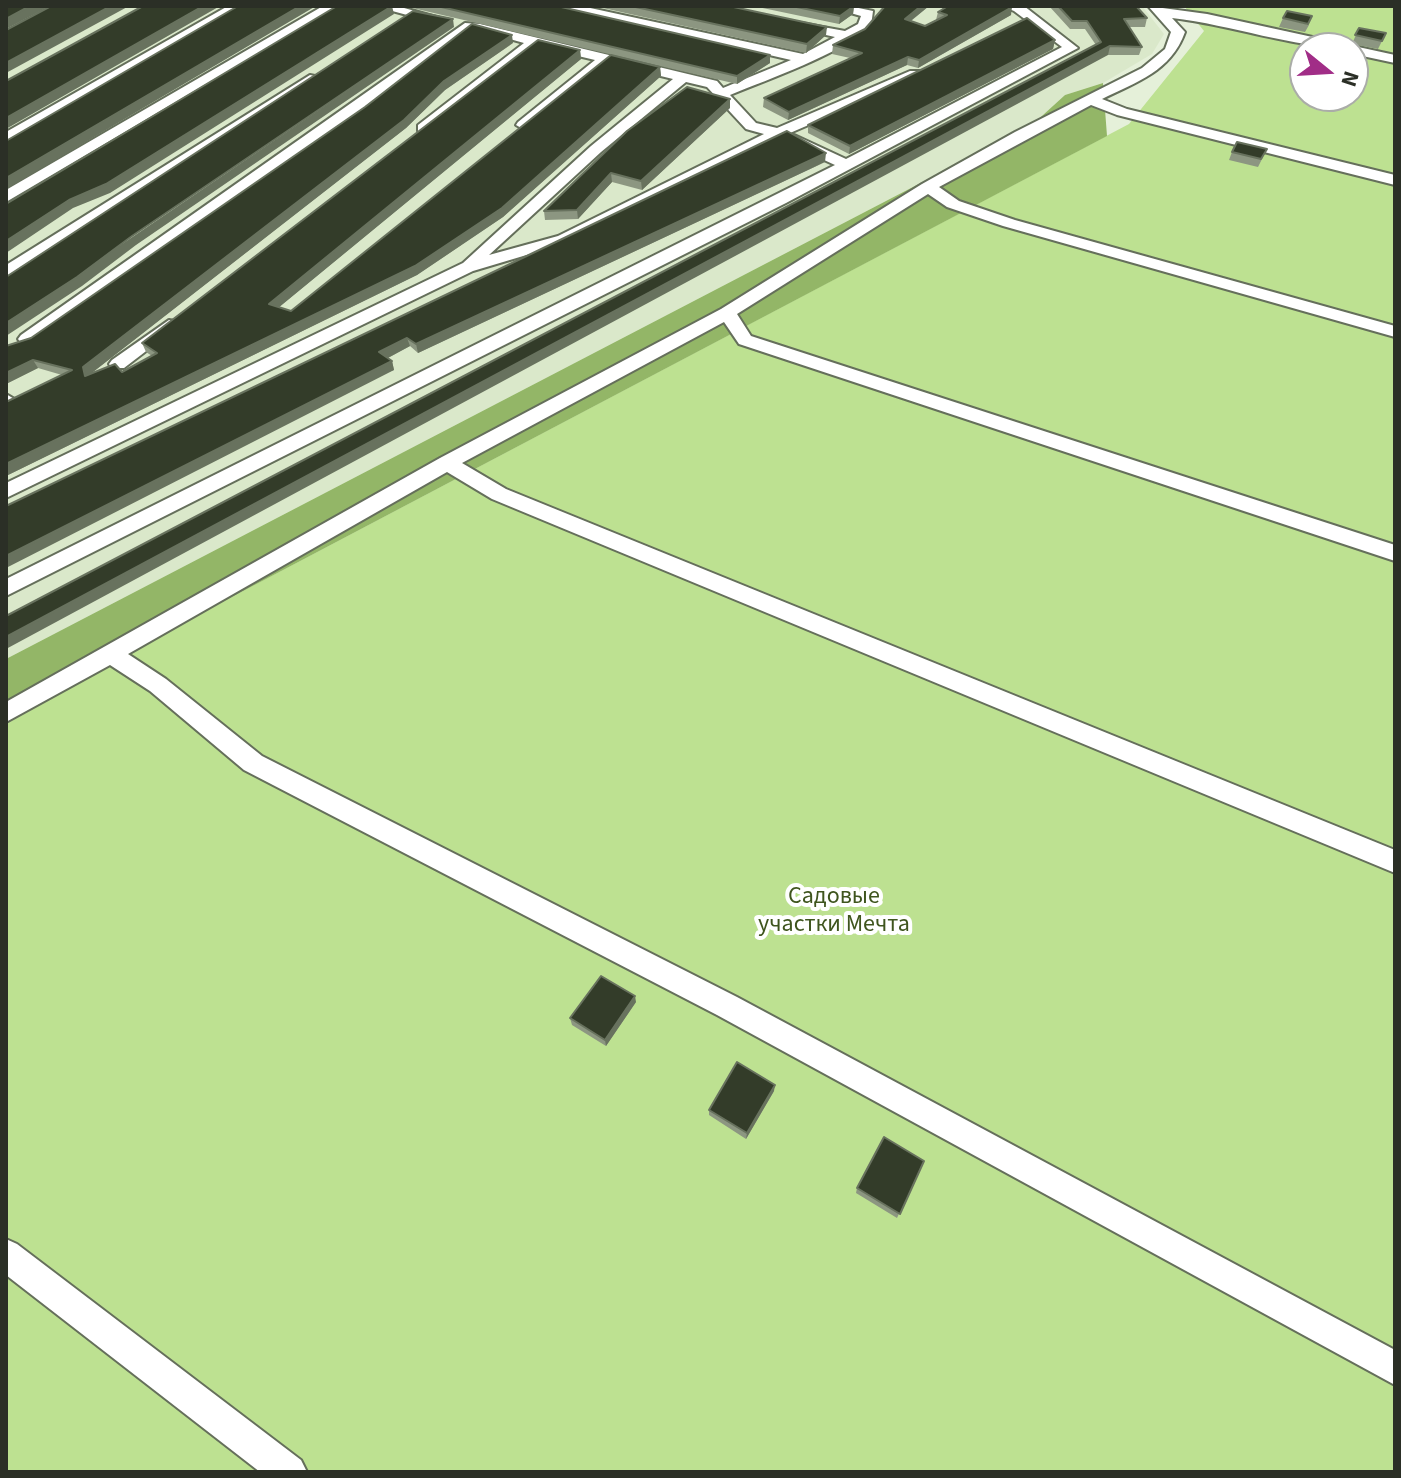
<!DOCTYPE html>
<html>
<head>
<meta charset="utf-8">
<style>
  body { margin:0 }
  #map { position:relative; width:1401px; height:1478px; overflow:hidden; background:#e5f0d9; font-family:"Source Sans 3",sans-serif }
  canvas { display:block }
  .frame { position:absolute; inset:0; border:8px solid #2b2f26; pointer-events:none }
  .north { position:absolute; left:1289px; top:32px; width:80px; height:80px; box-sizing:border-box; background:#fff; border:2px solid #aaaca8; border-radius:50%; rotate:108deg; font-size:22px; font-weight:700; line-height:32px; text-align:center; color:#2b2f26 }
  .north::after { content:''; display:block; margin:auto; width:28px; height:36px; background:#a12d87; clip-path:polygon(50% 0,100% 100%,50% 72%,0 100%) }
</style>
</head>
<body>
<div id="map">
<canvas width="1401" height="1478"></canvas>
<div class="frame"></div>
<div class="north">N</div>
</div>
<script>
const c = document.querySelector('canvas').getContext('2d');
c.lineJoin = 'round';
function paint(path, color) {
  c.fillStyle = color;
  c.fill(path, 'evenodd');
}
function stroke(path, color, width, dash) {
  c.strokeStyle = color;
  c.lineWidth = width;
  c.lineCap = dash ? 'butt' : 'round';
  c.setLineDash(dash || []);
  c.stroke(path);
}
function drawText(font, color, halo, rows, align = 'center') {
  c.font = font + ' "Source Sans 3",sans-serif';
  c.lineWidth = 8;
  c.setLineDash([]);
  c.textBaseline = 'middle';
  c.strokeStyle = halo;
  c.fillStyle = color;
  for (const [text, x, y, turn = 0] of rows) {
    c.save();
    c.translate(x, y);
    c.rotate((+turn || 0) * Math.PI / 180);
    c.textAlign = isNaN(turn) ? turn : align;
    if (halo) c.strokeText(text, 0, 0);
    c.fillText(text, 0, 0);
    c.restore();
  }
}
paint(new Path2D(`
  M6,6h1136l22,28 -12,20 -49,29 -38,12 -33,30 -1026,534z`), '#dae8ca');
paint(new Path2D(`
  M1184,6h211v1466h-1389v-756l1123,-592 75,-93zM1305,48h48v48h-48z`), '#bde191');
paint(new Path2D(`
  M1103,83l4,53 -1101,580v-57l1026,-534 33,-30z`), '#93b667');
const service = new Path2D(`
  M228,6h15l-237,136v-10z
  M323,6h15l-332,196v-12z
  M374,6h23l50,14 -7,4z
  M557,6h24l222,48 32,-17 -45,-10v-6l55,10 13,-7 3,-8 -35,-10h23l24,5 -2,15c-32,29 -100,52 -141,69l26,28 21,5 133,-57h10v6l-130,56 56,26 216,-112 -48,-36 -12,-5h22l54,42 -292,155 -780,393v-17l829,-414 -57,-26 -208,103 -97,29 -467,227v-15l457,-220 128,-117 82,-67 -66,-16 -84,66 -7,-4 2,-3 77,-62 -59,-14 -108,85h-10v-6l106,-82 -50,-14 -441,314h-12l-3,-4 3,-4 444,-312 15,1 237,57 6,7 68,-28zM686,82l21,5 39,42 18,5 -206,102 -69,19 112,-103z
  M1148,6l59,8 188,41v8l-42,-9v-6c-61,0 -120,-23 -181,-30l13,14c-14,39 -48,50 -83,67l25,10 268,66v10l-278,-70 -26,-10 -152,82 20,14 56,19 380,106v11l-392,-111 -56,-19 -19,-13 -191,120 14,22 644,209v16l-656,-217 -15,-22 -262,141 44,26 889,361v23l-903,-374 -45,-27 -319,182 38,25 96,77 475,241 658,353v35l-678,-370 -473,-245 -94,-79 -40,-26 -104,57v-20l434,-244 281,-149 201,-125 93,-52 127,-64 23,-19 6,-17z
  M310,75l5,1v6l-309,195v-12z
  M169,320l6,1 3,4 -3,4 -51,39h-12l-3,-4 3,-4z
  M6,394l10,6 -10,7z
  M6,1239l11,5 284,216 6,12h-47l-254,-197z`);
stroke(service, '#656f5b', 4);
paint(service, '#fff');
paint(new Path2D(`
  M404,6h153l213,49v8l-33,21z
  M594,6h135l97,29 -20,18z
  M753,6h101l-1,8 -14,10z
  M875,6h54l-18,15 14,5 11,-6 2,-8 5,-3 -3,-3h70l1,9 -93,53 -11,-3 -119,55 -25,-13 1,-9 86,-40 -18,-4 1,-9 32,-16 19,-21z
  M1049,6h87l11,12 -2,9h-16l13,20 -3,8h-31l-12,-10 -11,-16h-15z
  M1283,18l26,7 -4,7 -26,-5z
  M1359,28l27,5 -8,16 -26,-5z
  M1055,40l-2,9 -204,105 -41,-21v-8z
  M513,43l-68,47 -39,38 -316,246 32,-2 30,-16 -6,-4 -4,-9 438,-293 1,9 -302,248 12,4 369,-244 1,9 -158,141 -86,58 -411,201 56,-101 -24,-7 -32,16v-38l25,-8z
  M730,108l-88,82 -30,-8 -34,37 -33,1 -1,-9z
  M1232,152l31,5 -5,10 -29,-7z
  M825,162l-407,191 -8,-7 -22,12 4,3 2,9 -388,136z
  M636,1002l-30,44 -34,-21 -2,-7z
  M774,1091l-28,48 -37,-24v-5z
  M924,1161l-27,57 -41,-25 1,-5z`), '#8c9681');
paint(new Path2D(`
  M30,6h20l-44,23v-10z
  M111,6h18l-123,67v-10z
  M203,6h17l-214,123v-11z
  M300,6h16l-310,183v-11z
  M392,6l2,8 -284,179 -37,15 -67,45v-12l63,-41z
  M854,6l-1,8 -14,10 1,-8z
  M921,6h8l-26,21 2,-8z
  M1012,7l-1,8 -93,53 1,-8z
  M453,19l1,8 -318,218 -54,41 -76,50v-13z
  M827,27l-1,8 -20,18 1,-9z
  M512,35l1,8 -68,47 -39,38 -318,248h-3l-2,-9 361,-286z
  M1055,40l-2,9 -204,105 1,-8z
  M1110,46l-2,9 -1102,594v-12z
  M580,50l1,9 -309,254 -3,-9z
  M770,55v8l-33,21v-8z
  M908,57l-1,8 -119,55 1,-8z
  M660,67l1,9 -158,141 -86,58 -411,201v-12l409,-198z
  M730,99v9l-88,82 -1,-9z
  M826,153l-1,9 -407,191 -2,-9z
  M611,173l1,9 -34,37 -1,-9z
  M407,338l3,8 -28,15 -3,-9z
  M33,360l5,8 -32,16v-11z
  M392,361l2,9 -388,198v-12z
  M635,996l1,6 -30,44 -1,-6z
  M775,1085l-1,6 -28,48 1,-6z`), '#68725e');
const building = new Path2D(`
  M6,6h24l-24,13z
  M51,6h60l-105,57v-33z
  M143,6h60l-197,112v-37z
  M238,6h62l-294,172v-37z
  M337,6h55l-286,178 -37,16 -63,41v-37z
  M437,6h120l213,49 -33,21z
  M631,6h98l98,21 -20,17z
  M792,6h62l-14,10z
  M885,6h36l-16,13 20,7 22,-11 -9,-3 10,-6 64,1 -93,53 -11,-3 -119,55 -25,-14 98,-45 -29,-8 32,-16z
  M1058,6h78l11,12 -23,1 18,28 -32,-1 -1104,591v-21l1095,-574 -14,-21h-15z
  M413,11l40,8 -321,217 -55,41 -71,46v-46z
  M1287,11l25,5 -4,8 -25,-6z
  M1027,18l28,22 -205,106 -42,-21z
  M472,24l40,11 -68,46 -40,39 -321,247 2,9 30,-12 7,8 35,-19 -15,-10 396,-303 42,10 -311,254 22,7 320,-256 49,12 -158,141 -87,58 -409,198v-62l66,-32 -39,-10 -27,13v-27l25,-8 334,-231z
  M1359,28l27,5 -4,8 -27,-6z
  M687,87l43,12 -89,82 -30,-8 -34,37 -33,1 83,-80z
  M787,131l39,22 -410,191 -9,-6 -28,14 13,9 -386,195v-50z
  M1237,142l30,7 -6,10 -29,-7z
  M601,976l34,20 -30,44 -35,-22z
  M737,1062l38,23 -28,48 -38,-23z
  M884,1137l40,24 -24,53 -43,-26z`);
paint(building, '#333c29');
stroke(building, '#68725e', 2);
drawText('24px', '#3f551e', '#fff', [
  ["Садовые",834,898],
  ["участки Мечта",834,926]
]);
</script>
</body>
</html>
